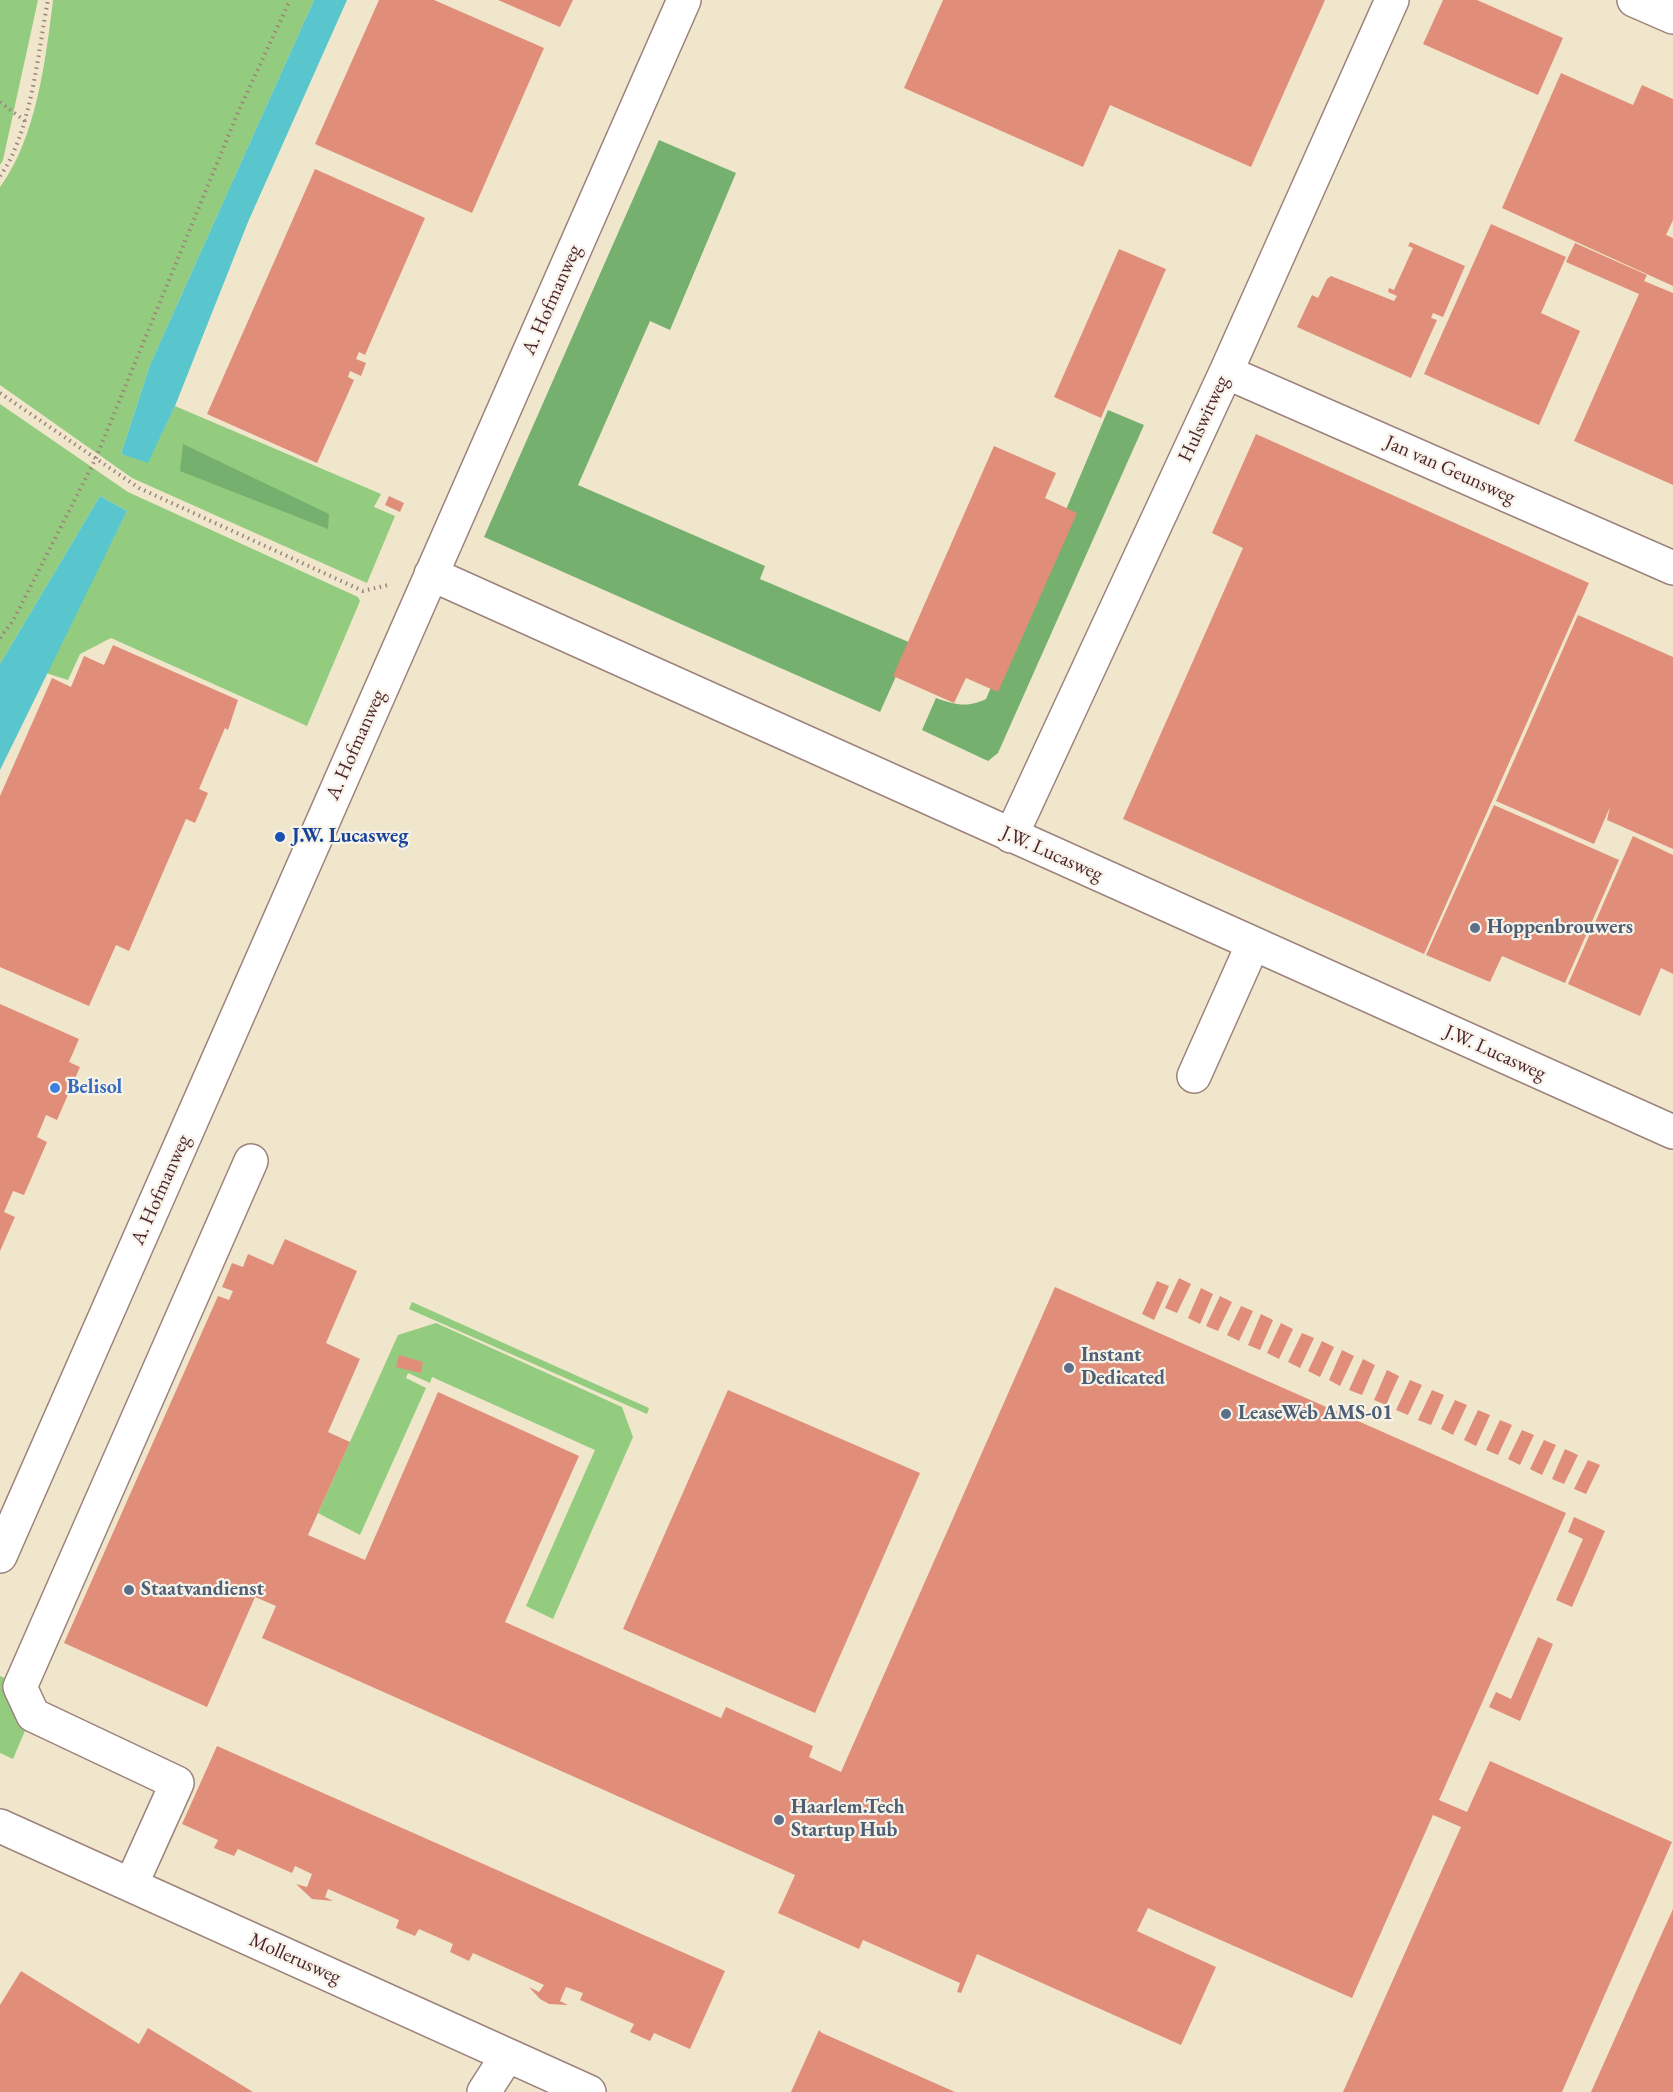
<!DOCTYPE html>
<html>
<head>
<meta charset="utf-8">
<style>
  body { margin:0 }
  canvas { display:block; background:#f0e6cc }
</style>
</head>
<body>
<canvas width="1673" height="2092"></canvas>
<script>
const c = document.querySelector('canvas').getContext('2d');
c.lineJoin = 'round';
function paint(path, color) {
  c.fillStyle = color;
  c.fill(path, 'evenodd');
}
function stroke(path, color, width, dash) {
  c.strokeStyle = color;
  c.lineWidth = width;
  c.lineCap = dash ? 'butt' : 'round';
  c.setLineDash(dash || []);
  c.stroke(path);
}
function drawText(font, color, halo, rows, align = 'center') {
  c.font = font + ' "EB Garamond",serif';
  c.lineWidth = 4.5;
  c.setLineDash([]);
  c.textBaseline = 'middle';
  c.strokeStyle = halo;
  c.fillStyle = color;
  for (const [text, x, y, turn = 0] of rows) {
    c.save();
    c.translate(x, y);
    c.rotate((+turn || 0) * Math.PI / 180);
    c.textAlign = isNaN(turn) ? turn : align;
    if (halo) c.strokeText(text, 0, 0);
    c.fillText(text, 0, 0);
    c.restore();
  }
}
paint(new Path2D(`
  M0,0h38l-35,160 -3,5z
  M53,0h261l-164,365 -29,89 27,8 27,-56 206,88 -7,13 21,9 -28,67 -235,-105 -132,-93v-198c36,-48 46,-128 53,-187z
  M0,404l128,88 230,105 2,4 -53,125 -196,-88 -31,16 -12,26 -22,-7 81,-162 -27,-15 -100,168z
  M412,1302l237,106 -2,6 -238,-105z
  M436,1323l186,84 11,30 -80,182 -27,-13 69,-156 -163,-73 -2,6 -22,-10 -2,5 20,10 -66,147 -42,-22 80,-178z
  M0,1676l41,17 -28,66 -13,-6z`), '#93cc7f');
paint(new Path2D(`
  M659,140l77,33 -66,157 -20,-9 -72,164 187,81 -5,13 151,64 -31,69 -396,-175z
  M1108,410l36,15 -146,328 -10,8 -66,-31 14,-32c20,7 31,10 50,1z
  M183,444l146,70 -1,15 -148,-58z`), '#76b06e');
paint(new Path2D(`
  M314,0h33l-99,222 -73,184 -27,57 -27,-9 29,-89z
  M100,496l27,15 -127,259v-106z`), '#58c6cc');
paint(new Path2D(`
  M379,0h55l110,48 -72,165 -157,-69z
  M498,0h75l-13,27z
  M943,0h382l-74,167 -141,-62 -27,62 -179,-79z
  M1443,0h34l86,38 -25,57 -115,-51z
  M1561,73l72,32 9,-20 31,14v121l-7,15 7,3v48l-171,-78z
  M315,169l110,49 -60,137 -6,-3 -3,7 10,4 -5,13 -11,-5 -2,6 6,3 -37,83 -110,-49z
  M1491,224l75,33 -25,56 39,18 -41,94 -115,-51z
  M1410,242l55,24 -22,51 -10,-4 -2,5 6,2 -26,58 -114,-51 15,-32 6,3 9,-19 4,-3 63,25 3,-5 -9,-4 1,-4 5,2 19,-42 -5,-2z
  M1575,243l72,32 -3,6 29,12v192l-99,-44 65,-147 -73,-32z
  M1119,249l47,20 -65,149 -47,-21z
  M1256,434l333,149 -165,371 -301,-135 120,-271 -31,-15z
  M994,446l62,27 -11,25 32,15 -79,179 -32,-14 -12,25 -61,-27z
  M389,496l15,7 -4,9 -15,-7z
  M1578,615l95,42v192l-66,-29 3,-13 -16,37 -98,-43z
  M113,645l125,55 -10,30 -3,-2 -26,61 9,4 -13,30 -9,-4 -57,132 -13,-6 -27,61 -89,-39v-171l52,-118 19,9 13,-31 20,9z
  M1494,805l125,55 -54,123 -63,-27 -12,26 -64,-27z
  M1633,836l40,19v119l-12,-6 -21,48 -72,-32z
  M0,1004l79,35 -10,23 11,5 -23,53 -11,-5 -9,22 10,5 -23,53 -11,-4 -9,21 11,5 -15,34z
  M285,1239l72,32 -31,72 34,16 -32,73 22,10 -42,93 57,25 73,-168 141,64 -74,166 216,96 5,-11 87,39 -4,11 32,15 214,-485 511,226 -127,287 28,12 23,-51 182,81 -110,250h-219l118,-265 -28,-12 -81,183 -204,-90 -11,23 79,36 -35,78 -204,-91 -16,39 -4,-1 3,-9 -97,-43 -4,9 -81,-36 17,-38 -533,-237 14,-32 -21,-9 -48,110 -143,-64 154,-347 11,4 4,-9 -11,-4 10,-24 11,4 5,-13 25,11z
  M1179,1278l12,6 -14,29 -12,-5z
  M1157,1281l12,5 -15,34 -12,-6z
  M1201,1288l12,6 -13,30 -12,-6z
  M1220,1296l12,6 -14,29 -12,-5z
  M1241,1306l12,5 -14,30 -12,-6z
  M1261,1314l12,6 -13,30 -12,-5z
  M1281,1323l12,6 -14,30 -12,-6z
  M1302,1333l12,5 -14,30 -12,-6z
  M1322,1341l12,6 -14,30 -12,-6z
  M1342,1350l12,6 -14,30 -11,-6z
  M399,1355l24,7 -2,11 -25,-6z
  M1363,1359l12,6 -13,30 -13,-5z
  M1387,1370l12,6 -13,29 -12,-5z
  M1410,1380l12,5 -14,30 -12,-5z
  M728,1390l192,83 -105,240 -192,-84z
  M1432,1390l12,5 -13,30 -13,-5z
  M1455,1400l12,5 -14,30 -12,-6z
  M1478,1410l12,5 -14,31 -12,-6z
  M1500,1420l12,5 -14,30 -12,-5z
  M1522,1430l12,5 -14,30 -12,-6z
  M1544,1440l12,5 -14,30 -12,-6z
  M1565,1449l13,6 -14,29 -12,-5z
  M1588,1460l12,5 -14,29 -12,-5z
  M1574,1517l31,14 -33,76 -16,-7 27,-61 -15,-7z
  M1538,1637l15,7 -33,77 -31,-14 7,-15 15,7z
  M217,1746l508,225 -35,78 -36,-16 -4,8 -20,-9 4,-8 -54,-24 3,-7 -17,-6 -6,14 8,4 -19,-1 -9,-5 -11,-12 10,5 5,-7 -71,-32 -4,8 -19,-9 3,-8 -34,-15 -4,7 -19,-8 3,-8 -71,-31 -3,8 8,4 -21,-2 -16,-15 11,3 5,-13 -17,-8 -3,7 -54,-24 -4,7 -20,-8 4,-8 -36,-16z
  M1673,1909v183h-82l72,-161z
  M21,1971l118,73 9,-16 105,64h-253v-87z
  M819,2030l3,3 133,59h-164z`), '#e08e79');
const minor = new Path2D(`
  M1634,0l39,17
  M1226,372l447,196
  M431,574l1242,558
  M1011,836l215,-464 166,-372
  M1194,1076l59,-132
  M0,1556l684,-1556
  M0,1826l589,266
  M131,1885l46,-102 -144,-68 -13,-28 231,-526
  M484,2092l23,-36`);
stroke(minor, '#9d827c', 36);
stroke(new Path2D(`
  M0,102l25,19
  M0,176c31,-42 38,-124 48,-176
  M0,393l139,95 224,103 25,-6
  M0,638l13,-17 82,-161 144,-350 51,-110`), '#9d827c', 4, [1.5, 4.5]);
stroke(minor, '#fff', 33);
for (const [x, y, r, color] of [
  [280,837,6,"#1a4fb4"],
  [1475,928,6,"#5c6f8a"],
  [55,1088,6,"#3f7fe0"],
  [1069,1368,6,"#5c6f8a"],
  [1226,1414,6,"#5c6f8a"],
  [129,1590,6,"#5c6f8a"],
  [779,1820,6,"#5c6f8a"]
]) {
  const dot = new Path2D();
  dot.arc(x, y, r, 0, 2 * Math.PI);
  c.fillStyle = color;
  c.fill(dot);
  stroke(dot, '#f7f3e8', 2);
}
drawText('20px', '#4a1f2b', '#f7f3e8', [
  ["A. Hofmanweg",552,300,-66],
  ["Hulswitweg",1204,419,-65],
  ["Jan van Geunsweg",1450,470,24],
  ["A. Hofmanweg",356,745,-66],
  ["J.W. Lucasweg",1052,854,24],
  ["J.W. Lucasweg",1495,1053,24],
  ["A. Hofmanweg",161,1190,-66],
  ["Mollerusweg",295,1959,24]
]);
drawText('bold 20px', '#164399', '#f7f3e8', [
  ["J.W. Lucasweg",292,837]
], 'left');
drawText('bold 20px', '#4e5e75', '#f7f3e8', [
  ["Hoppenbrouwers",1487,928],
  ["Instant",1081,1356],
  ["Dedicated",1081,1379],
  ["LeaseWeb AMS-01",1238,1414],
  ["Staatvandienst",141,1590],
  ["Haarlem.Tech",791,1808],
  ["Startup Hub",791,1831]
], 'left');
drawText('bold 20px', '#366cbe', '#f7f3e8', [
  ["Belisol",67,1088]
], 'left');
</script>
</body>
</html>
